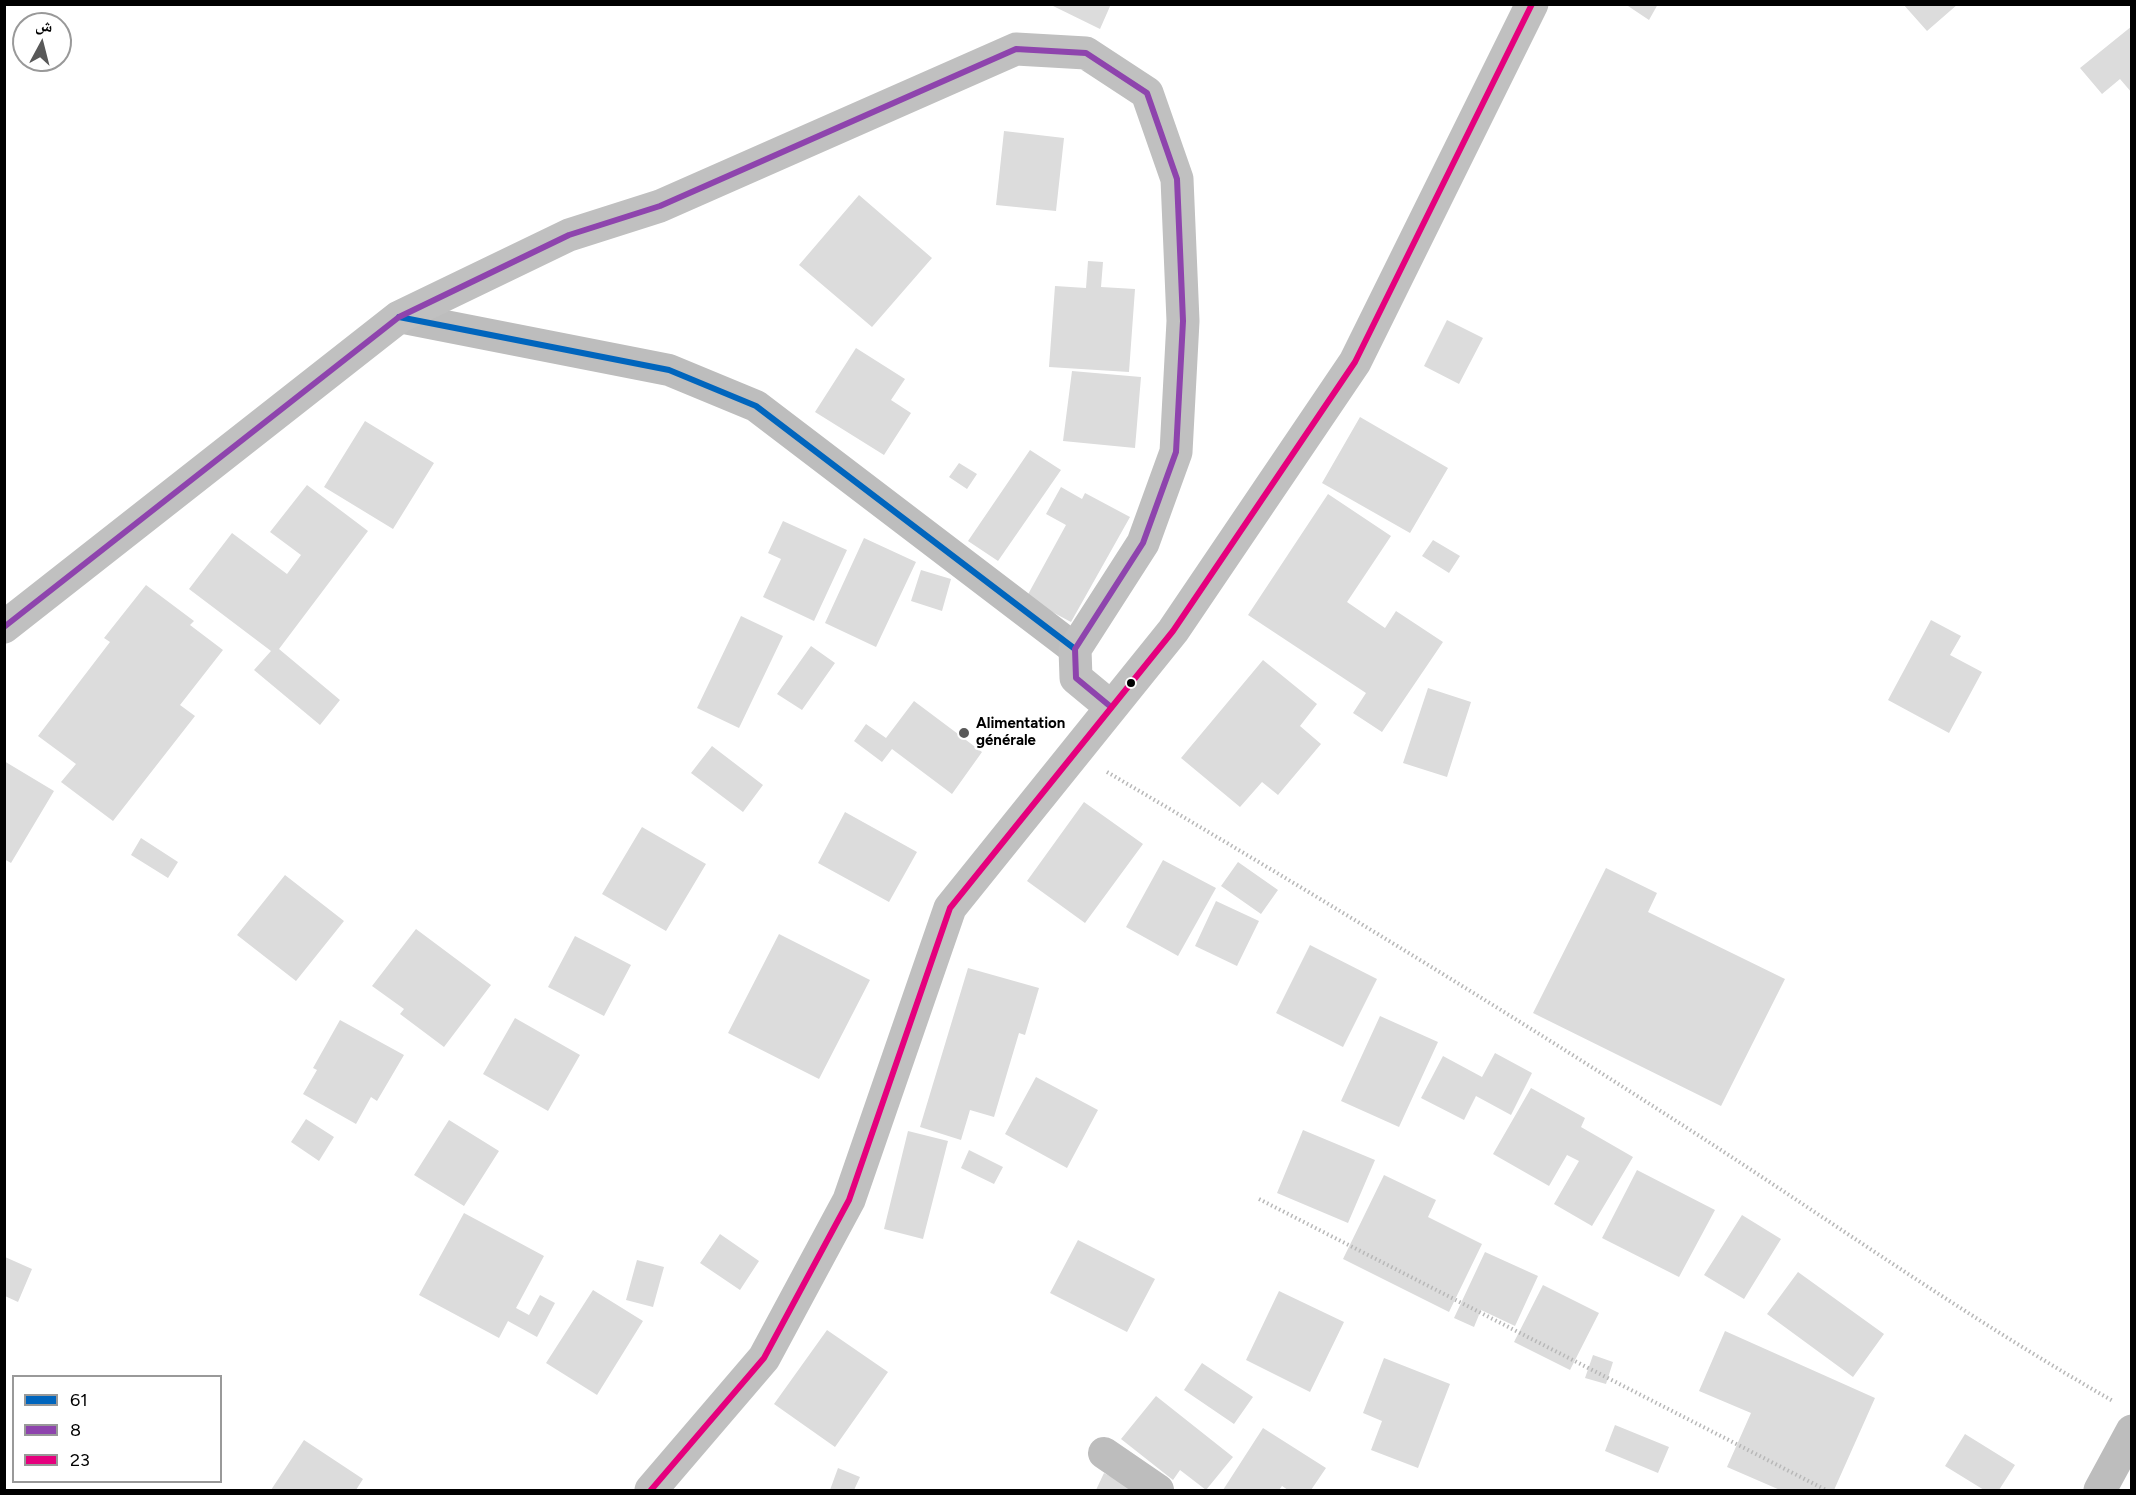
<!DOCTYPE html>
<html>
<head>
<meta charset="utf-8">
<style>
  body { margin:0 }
  #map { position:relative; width:2136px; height:1495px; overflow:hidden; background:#fff; font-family:Figtree,"Noto Naskh Arabic",sans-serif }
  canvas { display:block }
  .frame { position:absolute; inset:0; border:6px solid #000; pointer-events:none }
  .legend { position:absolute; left:12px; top:1375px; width:210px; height:108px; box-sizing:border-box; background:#fff; border:2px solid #999; margin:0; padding:8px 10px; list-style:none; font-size:18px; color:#000 }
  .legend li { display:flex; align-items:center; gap:12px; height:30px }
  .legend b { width:30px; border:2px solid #999 }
  .north { position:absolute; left:12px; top:12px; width:60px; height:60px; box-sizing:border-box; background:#fff; border:2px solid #999; border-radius:50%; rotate:7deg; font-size:16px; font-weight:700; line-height:24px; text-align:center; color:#000 }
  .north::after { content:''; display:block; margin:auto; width:21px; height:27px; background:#595959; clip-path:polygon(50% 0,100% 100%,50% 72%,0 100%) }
</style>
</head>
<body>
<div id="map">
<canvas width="2136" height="1495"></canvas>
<div class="frame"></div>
<ul class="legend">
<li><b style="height:8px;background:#0065bd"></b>61</li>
<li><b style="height:8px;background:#8e44ad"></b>8</li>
<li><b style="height:8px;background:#e5007d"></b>23</li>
</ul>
<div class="north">ش</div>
</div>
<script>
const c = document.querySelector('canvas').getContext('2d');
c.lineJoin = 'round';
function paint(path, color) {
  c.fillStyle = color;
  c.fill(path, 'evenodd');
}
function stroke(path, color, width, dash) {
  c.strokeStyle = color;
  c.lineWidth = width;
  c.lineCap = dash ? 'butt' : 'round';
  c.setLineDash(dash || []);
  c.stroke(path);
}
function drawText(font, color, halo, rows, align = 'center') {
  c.font = font + ' Figtree,sans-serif';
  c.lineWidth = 5;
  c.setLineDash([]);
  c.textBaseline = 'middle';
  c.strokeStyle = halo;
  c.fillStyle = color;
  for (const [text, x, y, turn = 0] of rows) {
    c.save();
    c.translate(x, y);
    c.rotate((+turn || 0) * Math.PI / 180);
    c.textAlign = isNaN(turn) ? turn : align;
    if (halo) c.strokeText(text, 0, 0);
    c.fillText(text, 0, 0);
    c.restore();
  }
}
paint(new Path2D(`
  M1049,4h62l-11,25z
  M1625,4h33l-9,16z
  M1903,4h55l-31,27z
  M2132,26v67l-12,-14 -18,15 -22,-26z
  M1004,131l60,7 -8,73 -60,-6z
  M859,195l73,63 -60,69 -73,-62z
  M1088,261l15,1 -2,25 34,2 -6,83 -80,-5 6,-81 31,2z
  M1447,320l36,18 -24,46 -35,-18z
  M856,348l49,31 -14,21 20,13 -27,42 -69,-43z
  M1072,371l69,6 -6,71 -72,-7z
  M1360,417l88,51 -38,65 -88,-50z
  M365,421l69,42 -41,66 -69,-42z
  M1030,450l31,20 -63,91 -30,-20z
  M959,463l18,11 -10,15 -18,-12z
  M307,485l61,46 -89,118 61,51 -20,25 -66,-55 17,-19 -82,-62 43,-56 55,41 14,-19 -31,-23z
  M1061,487l21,12 3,-6 45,24 -59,105 -45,-24 40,-73 -20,-11z
  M1328,494l63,42 -44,66 38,26 11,-17 47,31 -61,90 -29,-19 13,-20 -118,-78z
  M783,521l64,29 -33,71 -51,-24 18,-38 -13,-6z
  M864,538l52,24 -40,85 -51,-24z
  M1433,540l27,16 -11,17 -27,-17z
  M921,570l30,9 -9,32 -31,-10z
  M146,585l48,36 -4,4 33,25 -43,55 15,11 -82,105 -52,-39 15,-18 -38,-28 72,-94 -6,-4z
  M741,616l42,20 -44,92 -42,-20z
  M1931,620l30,16 -11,19 32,17 -33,61 -61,-33z
  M811,646l24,17 -33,47 -25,-16z
  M1263,660l54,44 -17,22 21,18 -43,51 -16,-13 -22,25 -59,-49z
  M1428,688l43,14 -24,75 -44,-14z
  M914,701l68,51 -30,42 -60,-45 -10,13 -28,-21 12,-17 20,14z
  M712,746l51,39 -20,27 -52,-39z
  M4,761l50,30 -43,72 -7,-4z
  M1084,802l59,42 -58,79 -58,-42z
  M845,812l72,40 -28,50 -71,-39z
  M642,827l64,37 -40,67 -64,-37z
  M141,838l37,24 -10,16 -37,-23z
  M1163,860l53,28 -38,68 -52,-29z
  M1238,862l40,28 -17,24 -40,-28z
  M1606,868l51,25 -9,19 137,67 -64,127 -188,-93z
  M285,875l59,46 -48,60 -59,-46z
  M1216,901l43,20 -22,45 -42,-20z
  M416,929l75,56 -47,62 -44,-33 4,-5 -32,-23z
  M779,934l91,46 -51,99 -91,-46z
  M575,936l56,29 -27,51 -56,-29z
  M1310,945l67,34 -34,68 -67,-34z
  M968,968l71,20 -14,47 -6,-2 -25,84 -24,-7 -9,30 -41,-13z
  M1380,1016l58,26 -39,85 -58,-26z
  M515,1018l65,37 -32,56 -65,-37z
  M340,1020l64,35 -27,46 -6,-4 -15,27 -53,-30 14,-24 -4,-2z
  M1495,1053l37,20 -21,42 -35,-19 -12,24 -43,-22 22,-42 39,21z
  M1036,1077l62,33 -31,58 -62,-34z
  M1531,1088l54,30 -4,9 52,30 -41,69 -38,-22 25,-43 -12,-6 -18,31 -56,-32z
  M306,1119l28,18 -15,24 -28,-19z
  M449,1120l50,31 -35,55 -50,-31z
  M1303,1130l72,30 -27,63 -71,-30z
  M908,1131l40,10 -25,98 -39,-10z
  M969,1150l34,17 -9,17 -33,-16z
  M1637,1170l78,40 -36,67 -77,-39z
  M1384,1175l52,25 -8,17 54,27 -33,68 -106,-53z
  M464,1213l80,43 -28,52 13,7 11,-20 15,8 -18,34 -29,-16 -9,17 -80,-43z
  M1742,1215l39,24 -37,60 -40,-24z
  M720,1234l39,27 -19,29 -40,-27z
  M1078,1240l77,39 -28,53 -77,-39z
  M1485,1252l53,24 -23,50 -34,-16 -7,17 -20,-9z
  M5,1257l27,12 -14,33 -13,-6z
  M637,1260l27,7 -11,40 -27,-7z
  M1798,1272l86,62 -31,43 -86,-63z
  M1543,1285l56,28 -29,57 -56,-28z
  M593,1290l50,31 -46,74 -51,-32z
  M1279,1291l65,31 -34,70 -64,-32z
  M827,1330l61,42 -53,75 -61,-43z
  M1725,1331l150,67 -41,92h-54l-53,-23 24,-54 -52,-22z
  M1593,1355l20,7 -7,22 -21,-6z
  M1384,1358l66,26 -32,84 -47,-18 11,-29 -19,-8z
  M1202,1363l51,34 -19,27 -50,-34z
  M1156,1396l77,61 -27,33 -26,-20 -7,10 -52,-41z
  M1615,1425l54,22 -11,26 -53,-22z
  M1263,1428l63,40 -15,22h-23l-6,-4 -3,4h-56z
  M1965,1434l50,31 -16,25h-15l-39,-24z
  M304,1440l59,39 -7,11h-85z
  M838,1468l22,9 -6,13h-24z
  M1104,1473l30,15 -1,2h-37z`), '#dcdcdc');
stroke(new Path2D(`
  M1107,772c201,118 399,239 594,365 137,89 270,183 412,264
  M1259,1199l567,291`), '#b8b8b8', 4, [1.5, 3]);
stroke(new Path2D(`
  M399,317l270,53 87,36 319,243
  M1104,1453l54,37`), '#bdbdbd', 32);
stroke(new Path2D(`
  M4,627l395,-310 170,-82 91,-29 356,-157 70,4 61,40 30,86 6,142 -7,131 -33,91 -68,106 1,29 35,29
  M651,1490l113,-132 85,-158 101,-292 223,-277 182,-269 177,-358`), '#c0c0c0', 33);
stroke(new Path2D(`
  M2100,1490l32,-59`), '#bdbdbd', 33);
stroke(new Path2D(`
  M399,317l270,53 87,36 319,243`), '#0065bd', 6);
stroke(new Path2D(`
  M4,627l395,-310 170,-82 91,-29 356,-157 70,4 61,40 30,86 6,142 -7,131 -33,91 -68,106 1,29 35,29`), '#8e44ad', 6);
stroke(new Path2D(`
  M651,1490l113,-132 85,-158 101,-292 223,-277 182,-269 177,-358`), '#e5007d', 6);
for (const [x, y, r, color] of [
  [1131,683,5,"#000"],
  [964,733,6,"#595959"]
]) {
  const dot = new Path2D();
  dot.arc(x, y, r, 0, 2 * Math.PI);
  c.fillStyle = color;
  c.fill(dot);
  stroke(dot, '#fff', 2);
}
drawText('bold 15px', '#000', '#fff', [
  ["Alimentation",976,724],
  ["générale",976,741]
], 'left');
</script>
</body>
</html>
